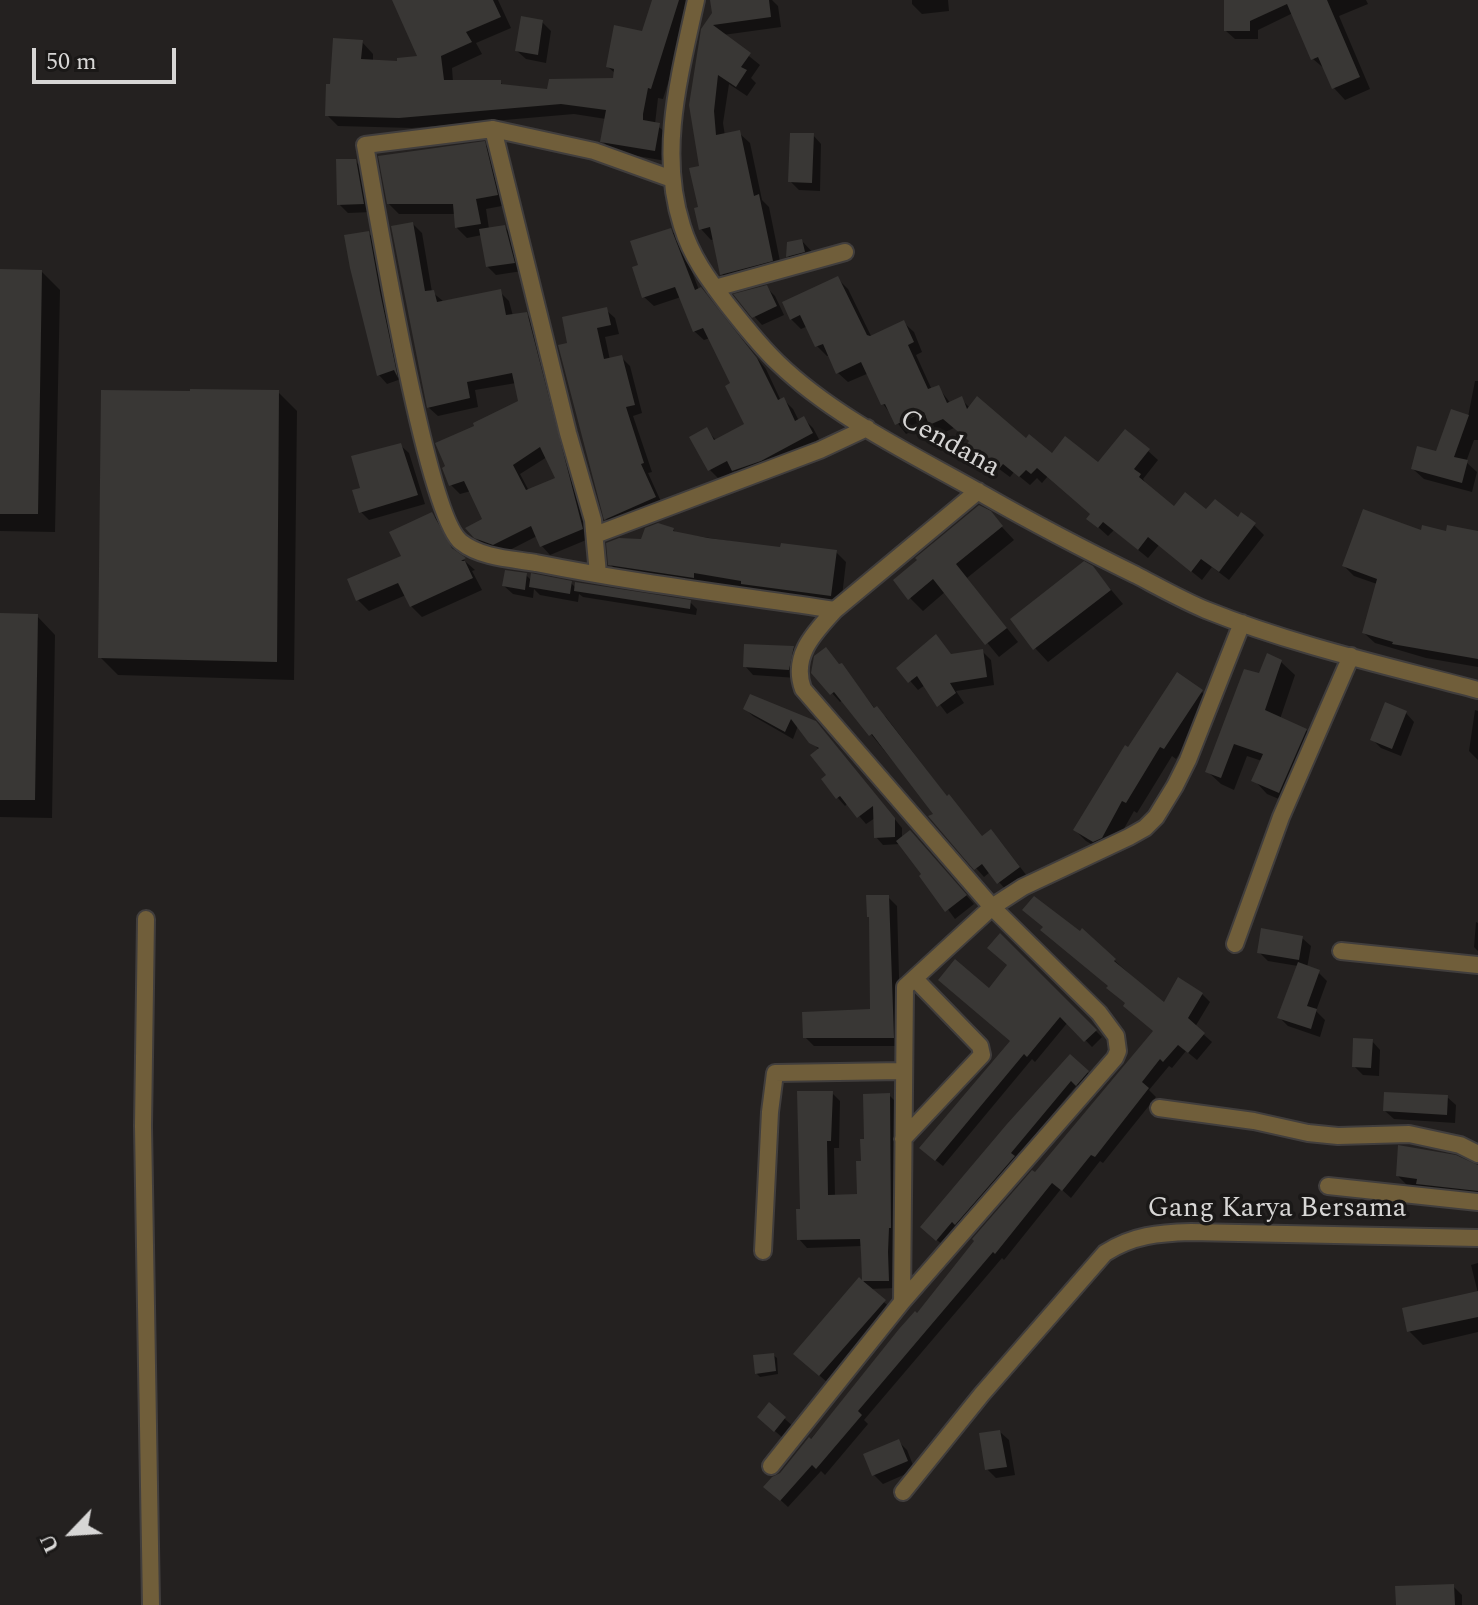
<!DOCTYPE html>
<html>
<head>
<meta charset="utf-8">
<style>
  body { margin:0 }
  #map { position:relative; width:1478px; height:1605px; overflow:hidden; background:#242120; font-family:Spectral,serif }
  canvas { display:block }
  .north { position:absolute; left:32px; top:1493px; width:80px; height:80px; -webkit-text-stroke:6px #1a1817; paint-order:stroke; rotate:245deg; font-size:22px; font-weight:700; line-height:32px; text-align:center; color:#d7d6d5 }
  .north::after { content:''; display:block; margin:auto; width:28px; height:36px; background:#d7d6d5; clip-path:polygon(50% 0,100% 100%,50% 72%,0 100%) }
  .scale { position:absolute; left:32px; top:48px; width:144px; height:36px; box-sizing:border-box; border:4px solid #d7d6d5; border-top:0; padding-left:10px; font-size:24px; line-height:28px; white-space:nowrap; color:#d7d6d5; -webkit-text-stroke:6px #1a1817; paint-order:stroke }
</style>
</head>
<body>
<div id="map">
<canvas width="1478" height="1605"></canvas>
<div class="north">U</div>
<div class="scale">50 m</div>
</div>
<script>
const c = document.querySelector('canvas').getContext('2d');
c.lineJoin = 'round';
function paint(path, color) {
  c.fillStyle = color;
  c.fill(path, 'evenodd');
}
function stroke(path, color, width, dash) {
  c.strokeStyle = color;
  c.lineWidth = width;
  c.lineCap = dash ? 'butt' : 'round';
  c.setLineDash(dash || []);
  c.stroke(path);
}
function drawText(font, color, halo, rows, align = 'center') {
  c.font = font + ' Spectral,serif';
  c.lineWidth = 7;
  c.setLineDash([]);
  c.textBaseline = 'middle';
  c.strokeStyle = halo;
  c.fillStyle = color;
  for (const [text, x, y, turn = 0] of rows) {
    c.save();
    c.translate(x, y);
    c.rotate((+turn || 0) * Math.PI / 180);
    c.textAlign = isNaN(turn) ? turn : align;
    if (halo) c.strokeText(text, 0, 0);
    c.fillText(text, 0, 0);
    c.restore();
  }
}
paint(new Path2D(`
  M394,0h104l13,28 -35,15 6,11 -30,14 1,14h47l4,4 45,5 66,-11 1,-6 -8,-7 36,-34 10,-33h40l-31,99 -5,-1 -3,26 15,12 -4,25 -52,-9 -12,-11 4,-22 -32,-5 -162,14 -74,-2 -11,-11 5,-29 30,-44 11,12v8l27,1 20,-5z
  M730,0h42l6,6 3,21 -58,8 37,30 -9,13 5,5 -9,13 -18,-12 -6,39 2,13 14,-3 11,10 12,57 7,7 13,64 -49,14 -11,-11 -7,-35 -4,1 -10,-11 2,-199z
  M912,0h36l1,11 -27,3 -10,-10z
  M1226,0h140l2,4 -29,12 31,73 -25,11 -11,-12 -8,-18 -13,-11 -20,-46 -35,17v9h-23l-9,-8z
  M542,22l9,9 -5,32 -20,-4 -9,-8z
  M813,135l8,9 -1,47 -21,-1 -9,-9z
  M484,143l10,11 13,51 -21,4 3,20 16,-2 8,9 9,35 -26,4 -9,-9 -5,-31 -15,3 -10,-10 -1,-14h-57l-11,-11z
  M355,161l9,9 8,42 -24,1 -9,-9z
  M413,224l9,9 10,59 11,9 57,-9 9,9 4,15 13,-2 9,9 56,215 -41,17 -9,-10 -4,-9 -33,17 -23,-10 -10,-10 14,-13 -14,-29 -11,3 -9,-9 26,-58 43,-25 -4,-19 -41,7 3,17 -40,9 -10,-9zM547,457l10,22 -28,12 -9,-17z
  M671,230l9,10 19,50 11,9 56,70 15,32 3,-1 9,9 6,12 5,-2 9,9 8,15 -78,37 -8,-9 -16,8 -9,-9 -18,-32 14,-8 10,10 31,-15 -14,-41 -23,-46 -6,2 -10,-9 -13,-34 -27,9 -10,-9 -3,-30z
  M368,233l9,8 27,141 -3,-3 -14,5 -8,-9z
  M802,241l13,14 -13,14 -14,-13z
  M0,271l42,1 18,18 -5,242 -55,-1z
  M838,279l10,10 24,49 32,-15 10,9 8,20 -6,3 16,35 6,-3 13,17 10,-5 9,9 82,47 46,10 50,-14 10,9 -15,19 5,8 27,21 31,4 32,8 16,5 10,10 -35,45 -17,-13 -10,13 -43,-35 -11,13 -34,-28 -6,6 -19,-17 3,-4 -44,-39 -6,7 -5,-5 -7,7 -16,-13 -4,5 -15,-11 -1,2 -16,-13 -7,-13 -17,-14 -13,6 -11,-11 -24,11 -23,-30 -14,-31 -21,9 -10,-9 -8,-18 -3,1 -10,-10 -9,-20 -7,3 -10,-10z
  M766,287l9,9 9,19 -22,10 -8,-9z
  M606,310l9,8 4,16 -14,3 5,23 11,-3 9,9 12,47 -9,3 19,56 -4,1 15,33 -49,21 -8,-8 -36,-175z
  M1475,381h3v59h-4l-8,22 11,10 -5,20 -48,-13 -11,-10 24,-15 15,-43 16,6z
  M278,392l19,19 -3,269 -176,-5 -18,-18z
  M400,445l9,8 16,51 -56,16 -8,-8 1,-23z
  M989,513l25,27 -47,38 51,64 -19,15 -54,-65 -22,19 -13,-13z
  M432,514l11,11 16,31 16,14 -3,1 10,19 -60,27 -11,-11 -5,-11 -37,16 -11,-11 45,-43z
  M673,530l4,3 105,16 54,3 10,10 -5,43 -137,-22v5l-83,-13 -11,-11 33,-23z
  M1422,533h56v134l-52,-9 -51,-15 -11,-10 13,-49 -23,-8 -10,-10z
  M1092,567l31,37 -75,58 -13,-14z
  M526,575l6,6 39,2 5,5 114,14 7,7 -1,6 -113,-18 -4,-3 -1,8 -38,-7 -6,-6 -1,9 -20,-4 -9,-8z
  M0,615l37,1 18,19 -3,183 -52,-1z
  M793,648l9,8 -5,22 -44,-3 -8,-9z
  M982,651l9,9 3,25 -38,6 8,12 -17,11 -22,-29 -7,5 -19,-22z
  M1281,662l14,13 -15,44 26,11 14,14 -27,61 -26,-11 -13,-14 8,-19 -15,-5 -13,34 -13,-6 -14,-13 53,-95z
  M841,665l35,45 10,7 62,81 35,40 17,3 27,35 -20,15 -17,-19 -6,5 -8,-9 -39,-53 -94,-115 -3,2 -8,-9z
  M1202,692l11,11 -37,56 -4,-3 -35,57 -3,-2 -21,37 -8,4 -19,-11 -11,-11 53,-80z
  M751,697l73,35 78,96v11l17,2 55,63 -19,15 -55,-75 -17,1 -7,-8 -1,-19 -9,6 -18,-21 -3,3 -7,-8 -14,-18 5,-4 -10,-26 -21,-24 -5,13 -40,-23 -8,-7z
  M1475,710l3,1v49l-9,-9z
  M1406,713l8,9 -13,34 -20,-8 -9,-9z
  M888,897l9,9 4,140h-87l-9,-9 67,-26z
  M1476,922l2,1v28l-4,-4z
  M1000,936l102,101 -10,10 -24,-25 -33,40 -3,-3 -89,107 -15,-12 84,-113 -23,-51 20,-25z
  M1050,937l64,23 50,45 38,-11 8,8 -15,25 17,15 -15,18 -11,-9 -14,17 -3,-2 -20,24 7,7 -53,66 -3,-2 -29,37 -10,-9 -57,71 -2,-2 -138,162 4,4 -43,51 -4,-4 -33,36 -14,-13 7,-20 374,-442 -45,-45z
  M1302,938l9,8 -4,22 11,4 9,9 -11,30 9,9 -5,17 -32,-11 -9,-9 19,-51 -30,-5 -9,-9z
  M1372,1041l8,9 -1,26 -16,-1 -9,-9z
  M1070,1057l24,21 -11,12 -6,-5 -134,160 -15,-12z
  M832,1093l8,8 -1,47h-5l1,49 24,-1 7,-55 23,-46 9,9 -2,184 -27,1 24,21 -65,73 -24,-21 60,-77 -2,-39 -55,2 -8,-9 3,-28z
  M1447,1097l9,8 -1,18 -61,-4 -9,-8z
  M1478,1167v32l-51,-6 -6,-6 -14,-2 -9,-9z
  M1478,1263v69l-55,13 -14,-14 69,-38 -7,-28z
  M773,1355l4,3 1,16 -18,3 -4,-4z
  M769,1405l25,22 -10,12 -16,-14z
  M1000,1432l9,8 6,35 -19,3 -9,-9z
  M898,1441l9,9 8,20 -32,14 -9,-9z
  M1453,1586l9,9v10h-64z`), '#0007');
paint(new Path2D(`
  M392,0h101l8,17 -35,15 6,10 -31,14 3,24h57v4l46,5 2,-10 64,-1 1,-9 -8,-2 8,-42 28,6 10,-31h27l-28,89 -3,-1 -5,26v6l17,3 -5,28 -55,-9 6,-32 -45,-6 -162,14 -74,-2 1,-32h4l3,-46 30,2 -2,19 36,2v-3l20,-2z
  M710,0h59l2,17 -58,8 38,28 -10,14 6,3 -11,17 -18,-12 -4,36 2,24 24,-5 14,66 5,-2 14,67 -53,14 -10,-48 -11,3 -5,-22 4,-1 -9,-39 10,-2 -10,-61 12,-76 11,-16z
  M1224,0h103l33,77 -28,12 -14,-32 -7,3 -24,-56 -37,17v10h-26z
  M521,16l22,4 -5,35 -23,-4z
  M790,133h24l-2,50 -24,-1z
  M485,141l13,54 -22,4 5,25 -26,4 -2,-24h-66l-9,-48z
  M336,159h20l8,45 -27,1z
  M413,222l12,69 9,-1 3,12 64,-13 5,26 21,-3 56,217 -43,18 -9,-21 -38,19 -19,-7 -9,-10 17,-9 -18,-38 -15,5 -7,-18 3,-2 -10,-23 39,-17 -1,-3 45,-22 -6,-28 -45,9 3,16 -43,10 -36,-182zM540,447l15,31 -29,12 -13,-25z
  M505,225l10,38 -29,4 -7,-38z
  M671,228l24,62 6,-3 56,71 21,42 6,-3 11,24 9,-5 9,17 -52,28 -29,10 -5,-10 -19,10 -19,-34 18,-10 7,13 30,-16 -19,-38 5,-3 -27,-55 -10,4 -18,-45 -33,11 -10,-31 6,-2 -8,-24z
  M369,231l11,61 18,86 -4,-8 -17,6 -27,-108 -6,-33z
  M802,239l3,13 -19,5 1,-15z
  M0,269l42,1 -4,244h-38z
  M838,276l29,59 3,1 34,-16 10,22 -6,3 20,44 11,-4 8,18 15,-7 5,13 10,-13 49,42 3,-4 23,19 13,-17 33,26 27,-33 25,20 -16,20 7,5 -2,3 35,29 11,-14 21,17 9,-10 23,18 3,-5 15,11 -37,49 -18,-13 -10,13 -43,-35 -10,13 -35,-28 -5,6 -12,-9 4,-5 -53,-46 -6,6 -5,-4 -7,7 -16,-13 -4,5 -14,-11 -2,2 -17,-15 3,-4 -26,-22 -14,6 -5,-13 -29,13 -10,-21 -4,1 -20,-43 -25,12 -13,-30 -8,3 -15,-32 -10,5 -8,-18z
  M767,285l10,21 -25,12 -19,-24z
  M607,307l4,18 -14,3 7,31 18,-4 13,50 -9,2 18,56 -3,1 15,33 -52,23 -46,-175 9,-2 -5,-26z
  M190,389l89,1 -2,272 -179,-4 3,-268 89,1z
  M1451,409l18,6 -15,42 14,3 -6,23 -51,-14 6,-23 19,5z
  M401,443l17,52 -59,18 -7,-23 8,-2 -9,-32z
  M979,505l12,6 12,15 -47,38 51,64 -22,17 -52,-66 -25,21 -15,-20 24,-20 -2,-2z
  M1363,509l58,21 1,-5 24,6 1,-6 31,6v128l-86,-15 1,-2 -31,-9 15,-54 -35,-13z
  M432,512l20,36 14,10 -5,3h4l8,17 -63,29 -12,-24 -42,18 -9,-22 54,-23 -12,-24z
  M658,523l16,5 -1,3 35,7 72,9 1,-4 56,7 -6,46 -90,-12v-3l-47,-8v5l-86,-13 -2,-22 13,-5 22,1 4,-11z
  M1084,561l9,5 18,24 -78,60 -23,-31z
  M505,570l22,3 -2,17 -23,-4z
  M531,573l41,8 -2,13 -41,-7z
  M575,582l116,18 -1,9 -116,-18z
  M0,613l38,1 -3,186h-35z
  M936,634l15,20 32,-5 4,28 -37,6 6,10 -19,14 -20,-31 -9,7 -12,-15z
  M744,644l50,2 -5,24 -46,-3z
  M826,647l13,17 3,-1 32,45 3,-2 70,90 2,-2 33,42 9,-7 29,38 -23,17 -15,-20 -8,6 -46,-54 5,-2 -61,-80 -3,2 -35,-44 -4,3 -19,-22 3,-17z
  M1267,653l15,7 -17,50 42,19 -28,64 -28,-12 12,-27 -29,-10 -13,34 -16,-6 39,-103 15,4z
  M1177,672l26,18 -39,59 -4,-2 -34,56 -4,-2 -20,37 -9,4 -20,-12 52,-85 3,2z
  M750,694l66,27 79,97v19l-21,1 -1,-32 -16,12 -17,-22 -4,3 -15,-20 5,-4 -16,-20 9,-7 -10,-5 -18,-24 -6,13 -42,-23z
  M1385,702l22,9 -15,38 -22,-9z
  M910,830l57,65 -22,17 -26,-36 2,-2 -25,-33z
  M866,895h23l5,143h-91l-1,-26 68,-3 -1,-92h-2z
  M1034,896l46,35 2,-3 34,31 -2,2 50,41 14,-25 25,16 -15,25 17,15 -17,20 -10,-8 -15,17 -3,-3 -18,23 7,6 -54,69 -4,-2 -29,36 -10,-8 -57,71 -2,-2 -135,159 4,4 -46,54 -4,-4 -32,36 -17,-14 9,-10 8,-4 29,-36 2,2 88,-110 16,-18 2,2 57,-72 -2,-2 60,-69 3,2 118,-141 -30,-25 2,-3 -19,-15 2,-2 -68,-56 3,-3 -21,-17z
  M1261,928l42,8 -4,24 -42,-7z
  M1000,933l97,97 -13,12 -24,-25 -33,40 -3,-3 -89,107 -16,-13 91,-107 -72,-61 17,-21 34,29 18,-23 -20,-17z
  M1298,962l22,8 -13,36 10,3 -6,20 -34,-11z
  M1353,1038l20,1 -2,29 -19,-1z
  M1070,1054l19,17 -13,15 -5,-5 -60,72 4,3 -60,69 -3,-3 -16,19 -16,-14 87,-103z
  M797,1091h36l-2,50h-4l1,54 29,-1 -1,-33h5l-1,-22h4l-1,-45 27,-1 1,135h-2l-1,24 1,29h-26l23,19 -67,76 -26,-22 66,-77 3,3 -1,-27 -1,-14 -63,1 -1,-31h4z
  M1384,1092l64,3 -1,20 -64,-4z
  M1398,1145l58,10 22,10v26l-62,-7 1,-5 -21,-3z
  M1478,1291v26l-71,15 -5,-24z
  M774,1353l2,18 -21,3 -2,-19z
  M769,1402l17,15 -12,15 -17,-15z
  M1000,1430l7,37 -22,3 -6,-37z
  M899,1439l9,22 -36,15 -9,-22z
  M1454,1584l1,21h-59l-1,-19z`), '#393735');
const street = new Path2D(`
  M696,0c-16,74 -38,152 -14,226 9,30 26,53 45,78 16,20 32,41 51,59 58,56 140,94 208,133 49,28 99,54 150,79 23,12 46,25 70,35 87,35 181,56 272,80
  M493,129l75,304 25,87 5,54
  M672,179l-78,-28 -101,-22 -128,16c11,60 61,370 96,397 20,16 52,17 75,21 99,20 200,32 299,47
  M715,288l130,-36
  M595,535l225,-85 47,-22
  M146,919l-3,207 8,479
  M1235,944l46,-127 70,-161
  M1341,951l137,14
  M1159,1108l95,13 54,12 30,3 71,-2 51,11 18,9
  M903,1139l79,-84 -2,-9 -65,-67
  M1328,1186l150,16
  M763,1251l7,-139 5,-39 127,-2
  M902,1302l3,-315 87,-80 31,-20 106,-50 16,-9 11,-11 19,-31 13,-26 54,-137
  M771,1466l131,-164 213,-244 3,-7 -2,-15 -17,-23 -107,-106 -189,-218c-12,-33 11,-56 32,-79l143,-119
  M903,1492l79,-98 123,-141c28,-18 54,-20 86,-21l287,6`);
stroke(street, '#413e3d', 20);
stroke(street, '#705e3a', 16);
drawText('28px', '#d7d6d5', '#1a1817', [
  ["Cendana",949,445,29],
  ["Gang Karya Bersama",1277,1211]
]);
</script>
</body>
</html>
